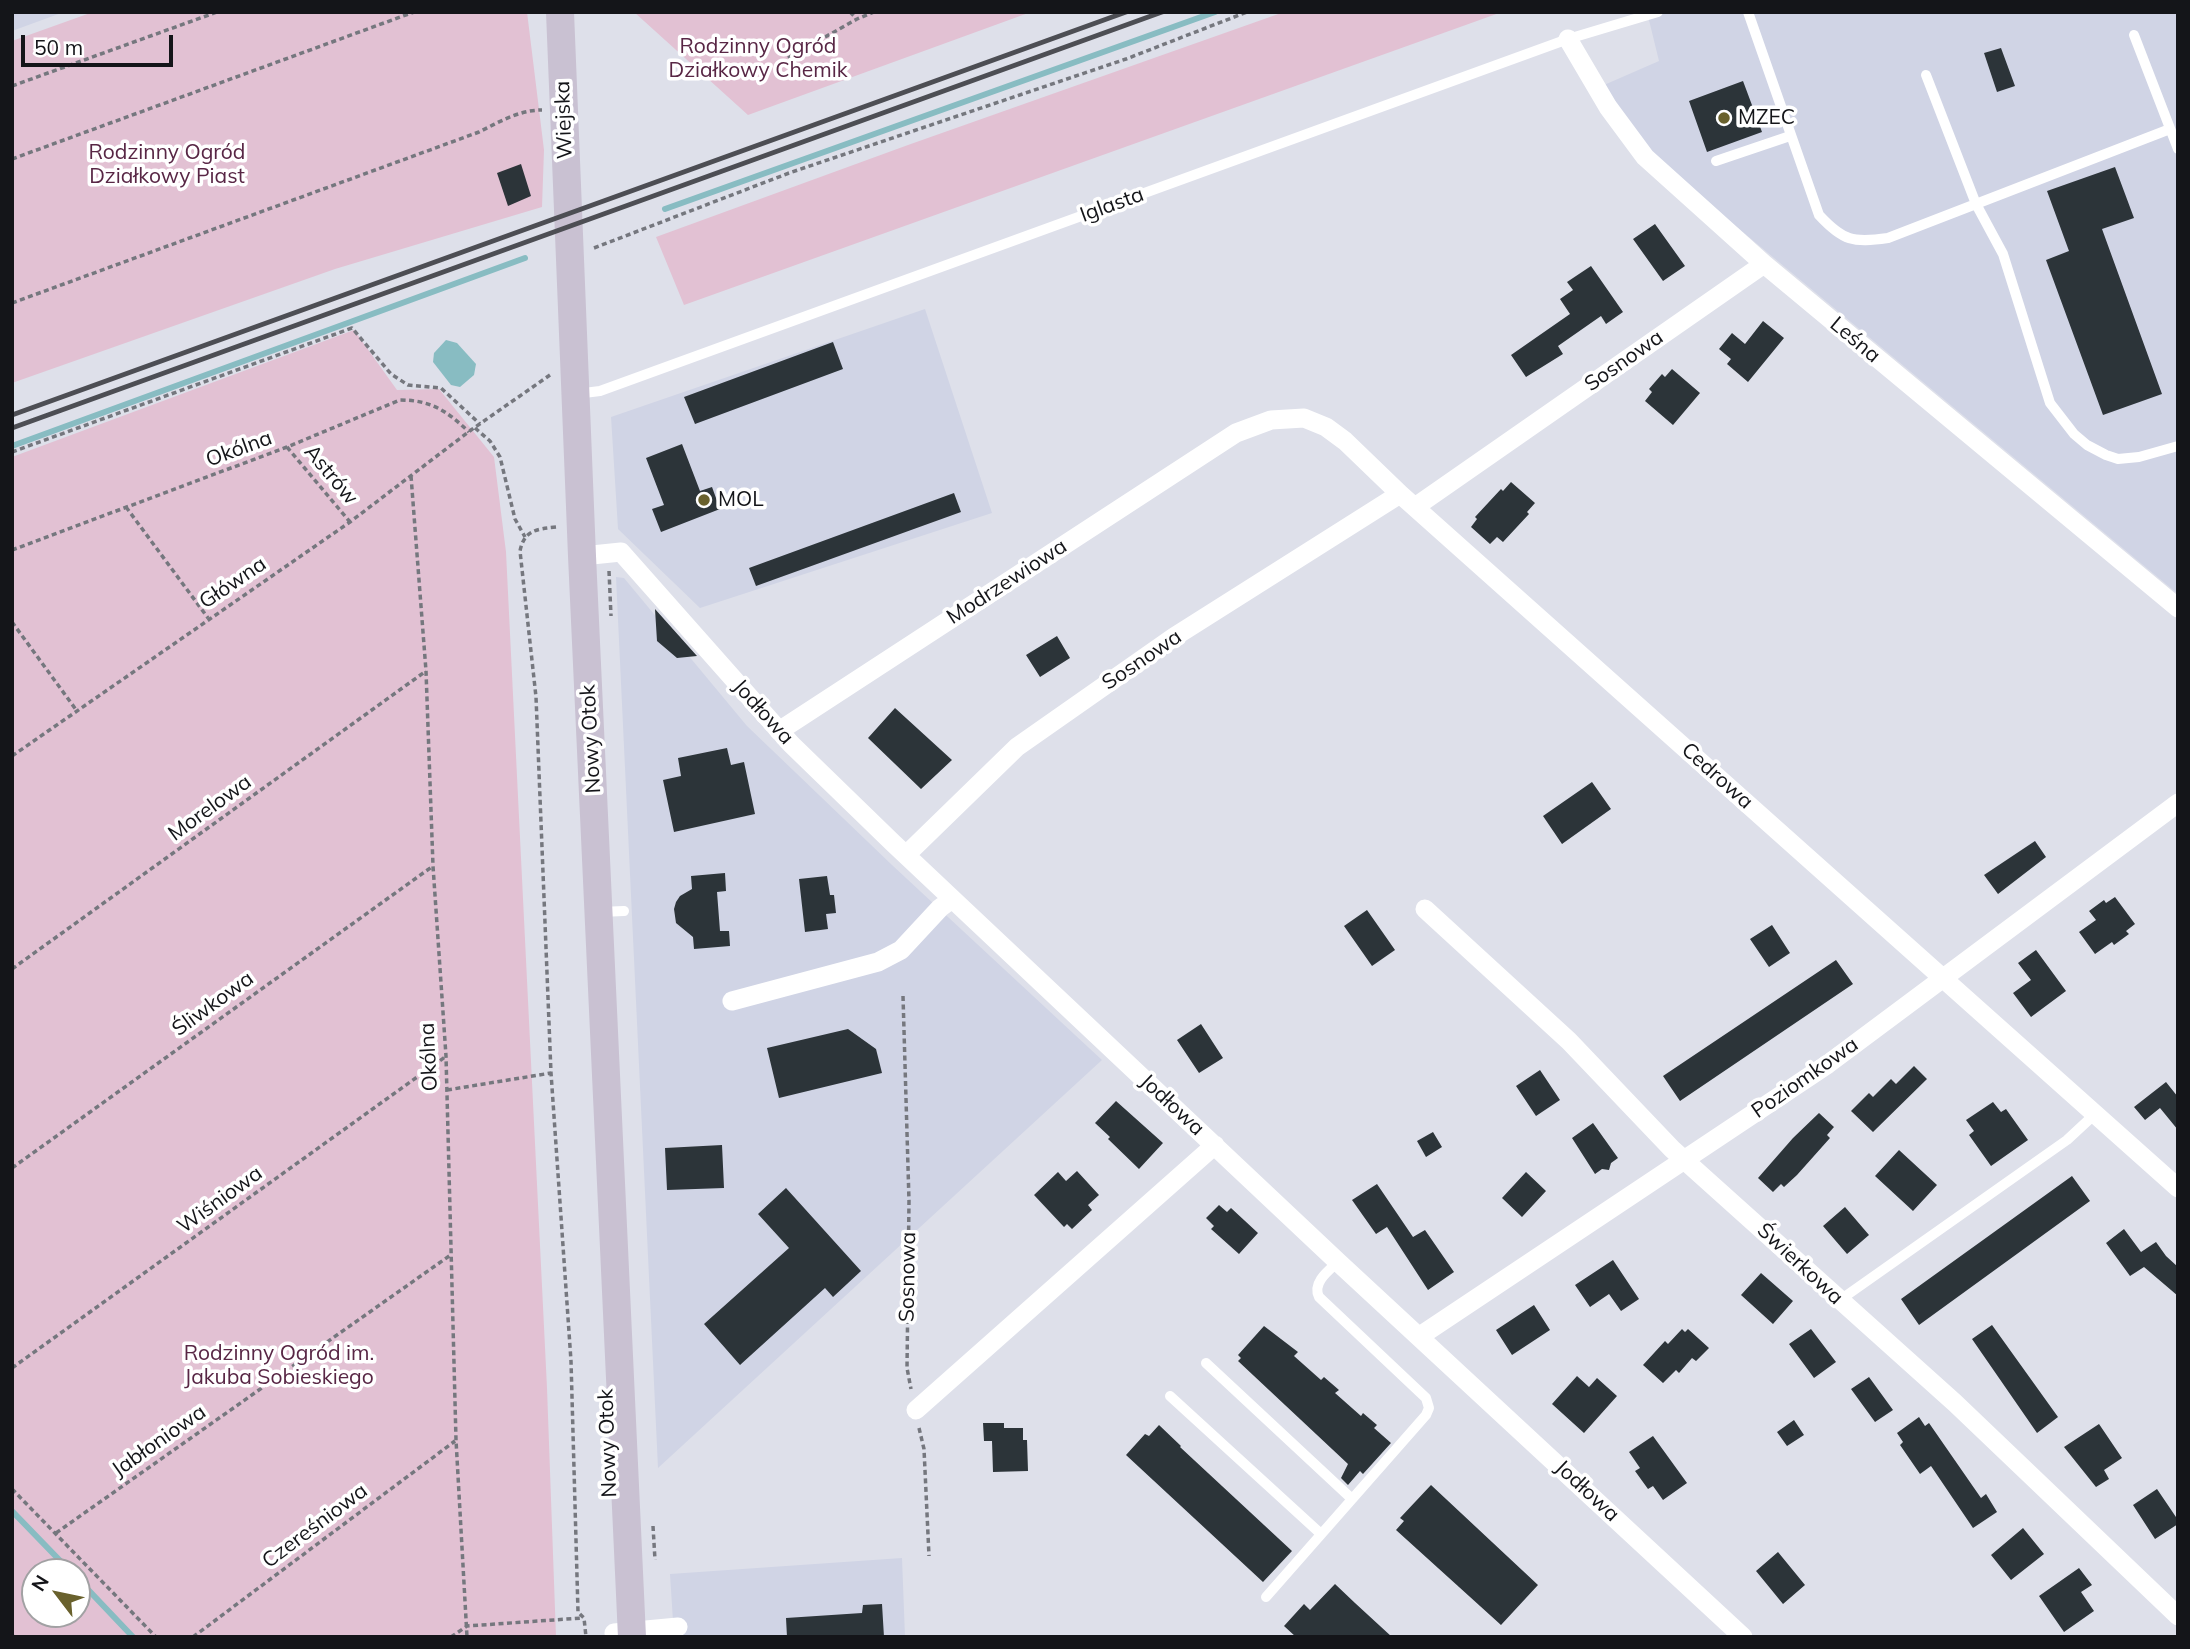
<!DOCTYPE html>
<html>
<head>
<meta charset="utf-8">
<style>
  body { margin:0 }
  #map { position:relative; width:2190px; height:1649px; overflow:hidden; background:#dee0ea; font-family:Mulish,sans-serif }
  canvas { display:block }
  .frame { position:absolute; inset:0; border:14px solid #141519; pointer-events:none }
  .north { position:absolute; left:21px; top:1558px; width:70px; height:70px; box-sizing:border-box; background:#fff; border:2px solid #a1a1a3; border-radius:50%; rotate:302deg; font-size:19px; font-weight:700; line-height:28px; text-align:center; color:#141519 }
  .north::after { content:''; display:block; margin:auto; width:24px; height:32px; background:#69612d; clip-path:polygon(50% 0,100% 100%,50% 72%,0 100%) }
  .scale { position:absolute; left:21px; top:35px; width:152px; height:32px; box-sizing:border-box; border:4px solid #141519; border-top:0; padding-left:9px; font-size:21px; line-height:24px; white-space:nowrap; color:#141519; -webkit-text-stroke:5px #fff; paint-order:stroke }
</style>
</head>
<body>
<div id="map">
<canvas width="2190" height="1649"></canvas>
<div class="frame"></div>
<div class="north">N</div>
<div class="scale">50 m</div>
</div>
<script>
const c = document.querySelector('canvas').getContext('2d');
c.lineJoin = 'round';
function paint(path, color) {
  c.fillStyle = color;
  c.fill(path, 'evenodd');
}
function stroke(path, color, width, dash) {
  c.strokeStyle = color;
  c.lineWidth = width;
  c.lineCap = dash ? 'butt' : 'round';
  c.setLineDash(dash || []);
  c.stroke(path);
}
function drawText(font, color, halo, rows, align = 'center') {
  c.font = font + ' Mulish,sans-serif';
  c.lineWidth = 7;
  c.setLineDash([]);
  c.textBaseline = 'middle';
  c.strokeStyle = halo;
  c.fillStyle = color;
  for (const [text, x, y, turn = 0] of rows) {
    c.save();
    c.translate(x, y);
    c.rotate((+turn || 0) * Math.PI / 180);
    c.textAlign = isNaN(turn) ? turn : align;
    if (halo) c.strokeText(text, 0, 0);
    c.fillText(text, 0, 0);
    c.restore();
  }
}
paint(new Path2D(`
  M12,12h52l-52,19z
  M1647,12h531v582l-523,-435 -51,-74 55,-24z
  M925,309l67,204 -292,95 -82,-79 -7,-112z
  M616,577l8,1 123,148 145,139 210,195 -444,408z
  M902,1558l3,79h-231l-4,-63z`), '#d0d4e5');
paint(new Path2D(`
  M93,12h434l17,138 -2,57 -207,62 -323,114v-342z
  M634,12h397l-283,103z
  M1284,12h218l-818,293 -28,-68 252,-92z
  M354,330l43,60 42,-1 55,68 12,95 41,836 9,249h-544v-1180zM35,1572h42v42h-42z`), '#e2c1d3');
paint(new Path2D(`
  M446,340l11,3 19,21 -2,11 -14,12 -9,-2 -18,-23 1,-9z`), '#88bcc2');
stroke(new Path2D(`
  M665,209l550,-197
  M12,446l513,-188
  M12,1511l59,61
  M77,1578l56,59`), '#88bcc2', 6);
paint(new Path2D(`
  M2001,48l14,38 -18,6 -13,-39z
  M1743,81l19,51 -55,20 -18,-51z
  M521,164l10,32 -23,10 -11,-33z
  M2115,167l19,51 -32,11 60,165 -59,21 -57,-155 23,-9 -22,-60z
  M1655,224l30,42 -22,15 -30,-42z
  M1591,266l32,46 -17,12 -5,-8 -43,30 5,8 -37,23 -15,-22 59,-41 -10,-15 13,-9 -6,-8z
  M1763,321l21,17 -36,44 -21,-18 4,-5 -12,-10 13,-16 13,11z
  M833,342l10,27 -148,55 -11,-27z
  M1672,369l28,24 -27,32 -28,-24 7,-9 -3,-3 6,-7 7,-8 3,3z
  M682,444l18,47 12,-4 8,22 -59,23 -9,-23 12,-4 -18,-47z
  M1511,482l24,21 -8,9 2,2 -26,28 -6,-5 -7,7 -19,-17 6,-8 -2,-2 26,-28 2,2z
  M954,493l7,19 -205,74 -7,-18z
  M655,609l42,47 -20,2 -20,-17z
  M1057,636l13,22 -30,19 -14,-22z
  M895,708l57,52 -31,29 -53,-51z
  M727,748l4,17 13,-3 11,52 -81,18 -11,-52 18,-4 -3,-18z
  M1592,782l19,27 -49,35 -19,-28z
  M2035,841l11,16 -48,37 -14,-19z
  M725,873l1,18 -9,1 3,39h9l1,15 -36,3 -1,-12 -17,-14 -2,-14 2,-7 4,-6 12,-7 -1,-13z
  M827,876l3,19h4l2,18 -10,1 2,15 -23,3 -6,-53z
  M2115,897l20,27 -9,7 3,3 -15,11 -2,-3 -17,12 -16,-22 17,-12 -7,-9 15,-11 2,3z
  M1367,910l28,40 -23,16 -28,-40z
  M1772,925l18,28 -21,14 -19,-28z
  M2036,950l30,41 -35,26 -18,-24 18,-13 -13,-17z
  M1836,960l17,24 -173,117 -17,-25z
  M1201,1024l22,34 -24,15 -22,-33z
  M848,1029l28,20 6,24 -103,25 -12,-50z
  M1914,1066l13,13 -54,53 -22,-21 18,-18 4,4 18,-18 5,5z
  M1540,1070l20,30 -24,16 -20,-30z
  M2166,1082l12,15v33l-18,-22 -15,12 -11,-13z
  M1116,1101l47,42 -24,26 -31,-30 2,-2 -15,-14z
  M1993,1102l8,10 5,-3 22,31 -37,26 -22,-31 5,-4 -8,-11z
  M1819,1113l15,14 -7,8 3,3 -33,37 -13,12 -3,-3 -8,8 -15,-14 35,-40z
  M1593,1123l25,35 -7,5 -2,7 -7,-1 -7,5 -23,-36z
  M1433,1132l9,15 -16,10 -9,-16z
  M722,1145l2,43 -57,2 -2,-42z
  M1899,1150l38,35 -24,26 -38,-35z
  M1077,1171l22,24 -11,10 4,5 -20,19 -5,-5 -3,3 -30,-32 24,-23 8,9z
  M1526,1172l20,19 -24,26 -20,-19z
  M2072,1176l18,25 -171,124 -18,-26z
  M1377,1184l36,53 12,-7 29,42 -26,18 -41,-63 -11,7 -24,-34z
  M786,1188l75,83 -28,26 -8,-9 -85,77 -36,-41 85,-76 -31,-34z
  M1219,1205l8,7 4,-4 27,25 -19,21 -28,-25 3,-3 -8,-8z
  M1845,1207l24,28 -22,19 -24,-28z
  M2124,1229l17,23 15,-10 10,14 12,11v29l-34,-29 -14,9 -24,-33z
  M1613,1260l26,39 -18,12 -12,-17 -19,13 -15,-22z
  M1761,1273l32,28 -20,23 -32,-29z
  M1534,1305l16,25 -38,25 -16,-25z
  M1992,1325l66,92 -21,16 -65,-94z
  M1264,1326l34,26 -4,4 27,24 3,-3 15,13 -4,3 26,23 2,-3 14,12 -3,3 17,15 -28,31 -3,-3 -12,14 -7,-7 7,-14 -110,-103 3,-3 -3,-3z
  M1682,1329l3,3 3,-3 21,19 -13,13 -4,-3 -13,15 -3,-3 -13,13 -20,-18 22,-24 3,3z
  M1811,1329l25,33 -22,16 -25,-34z
  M1577,1376l12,11 8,-9 20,18 -33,37 -32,-29z
  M1869,1377l24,33 -18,12 -24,-33z
  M1919,1417l6,9 4,-3 52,75 5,-4 11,18 -24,16 -42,-62 -11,8 -20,-29 3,-3 -6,-9z
  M1794,1420l10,15 -17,11 -10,-14z
  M983,1423h21v5h19v12h4l1,31 -35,1 -1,-31h-8z
  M2099,1424l23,34 -18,12 5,9 -13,8 -32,-40z
  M1159,1425l22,21 -1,1 112,104 -29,31 -137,-127 19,-21 4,2z
  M1653,1436l34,47 -24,17 -10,-14 -5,3 -13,-18 5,-3 -11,-16z
  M1431,1485l107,100 -37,40 -105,-95 8,-9 -4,-3z
  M2157,1489l21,31v4l-23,15 -22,-34z
  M2023,1528l21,26 -33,26 -20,-25z
  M1778,1552l27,33 -22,19 -27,-33z
  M2079,1568l13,17 -11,7 13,19 -30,21 -25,-36z
  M1335,1584l20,19 37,34h-96l-12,-11 20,-22 6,6z
  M882,1604l2,33h-97l-1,-19 76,-5 1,-8z`), '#2c3439');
stroke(new Path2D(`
  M850,12l7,7
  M788,58l69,-39 17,-7
  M12,86l205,-74
  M12,159l402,-147
  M594,248l195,-75 337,-114 121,-47
  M12,303l467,-171c20,-10 40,-22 63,-22
  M475,428l15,13 10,16 15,62 10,18
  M287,447l63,75
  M12,452l340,-124 39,46 17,11 33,3 39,36
  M411,476l15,195 7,195 13,190 10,384 11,197
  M126,507l82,111
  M556,527c-19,2 -32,3 -36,24l16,146 15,376 20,288 7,251 6,6 2,19
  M12,550l275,-103 113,-47c31,0 47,11 69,32
  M609,571l2,45
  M12,622l65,89
  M12,756l338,-234 121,-92 79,-55
  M12,969l414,-298
  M903,996l6,205 -2,167 4,21
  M447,1090l104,-17
  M12,1168l421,-302
  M12,1368l433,-311
  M919,1428l5,21 5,107
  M12,1489l144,148
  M653,1526l2,34
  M56,1533l396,-279
  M12,1635l2,2
  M193,1637l262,-196
  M451,1637l16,-11 115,-8`), '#75777e', 3.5, [5, 3.5]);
stroke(new Path2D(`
  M1748,12l71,203c24,26 34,28 69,23l282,-109
  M2134,35l44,114
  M1926,75l50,129 27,50 47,149 24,31 13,11 19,10 12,4 21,-2 39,-11
  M1716,161l74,-25
  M576,394l24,-3 968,-352 90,-27
  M600,912l24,-1
  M1840,1300l227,-160 28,-26
  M1206,1363l146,136
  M1170,1396l151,138
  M1266,1597l160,-182 3,-7 -3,-10 -107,-101c-7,-14 9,-26 19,-35`), '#fff', 10);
stroke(new Path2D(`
  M1568,39l40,68 37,50 119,107 414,344
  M1415,507l349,-243
  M582,556l39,-4 170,192 102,99 445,419 405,375
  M779,731l457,-298 35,-13 33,-2 22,9 19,14 55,53 778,694
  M906,855l111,-108 157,-110 226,-143
  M1425,909l144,132 103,108 283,254 223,213
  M732,1001l146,-39 23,-12 39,-42 12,-9
  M1420,1336l408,-272 350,-261
  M916,1410l299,-265
  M614,1633l64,-6`), '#fff', 19);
stroke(new Path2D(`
  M560,12l22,544 50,1081`), '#c9c1d2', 28);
stroke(new Path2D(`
  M12,415l1114,-403
  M12,428l1150,-416`), '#4d4e54', 5);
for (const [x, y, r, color] of [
  [1724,118,7,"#69612d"],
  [704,500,7,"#69612d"]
]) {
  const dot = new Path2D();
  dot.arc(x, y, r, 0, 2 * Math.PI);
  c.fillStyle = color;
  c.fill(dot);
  stroke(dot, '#fff', 2.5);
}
drawText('21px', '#582645', '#fff', [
  ["Rodzinny Ogród",758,47],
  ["Działkowy Chemik",758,71],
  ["Rodzinny Ogród",167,153],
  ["Działkowy Piast",167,177],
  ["Rodzinny Ogród im.",279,1354],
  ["Jakuba Sobieskiego",279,1378]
]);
drawText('21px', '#141519', '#fff', [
  ["MZEC",1738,118],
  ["MOL",718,500]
], 'left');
drawText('21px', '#141519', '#fff', [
  ["Wiejska",564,120,-92],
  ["Iglasta",1112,205,-20],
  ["Leśna",1855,340,40],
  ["Sosnowa",1624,361,-35],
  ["Okólna",239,449,-20],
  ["Astrów",331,475,50],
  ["Modrzewiowa",1007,582,-33],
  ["Główna",233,583,-34],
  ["Sosnowa",1142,660,-34],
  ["Jodłowa",763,712,48],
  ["Nowy Otok",591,739,-93],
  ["Cedrowa",1717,776,42],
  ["Morelowa",210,808,-36],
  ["Śliwkowa",213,1004,-36],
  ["Okólna",429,1057,-93],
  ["Poziomkowa",1805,1078,-35],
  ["Jodłowa",1172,1105,43],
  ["Wiśniowa",220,1200,-36],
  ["Świerkowa",1800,1264,43],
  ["Sosnowa",908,1277,-89],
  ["Jabłoniowa",159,1441,-35],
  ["Nowy Otok",608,1443,-92],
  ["Jodłowa",1587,1491,43],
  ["Czereśniowa",315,1526,-37]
]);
</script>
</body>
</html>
